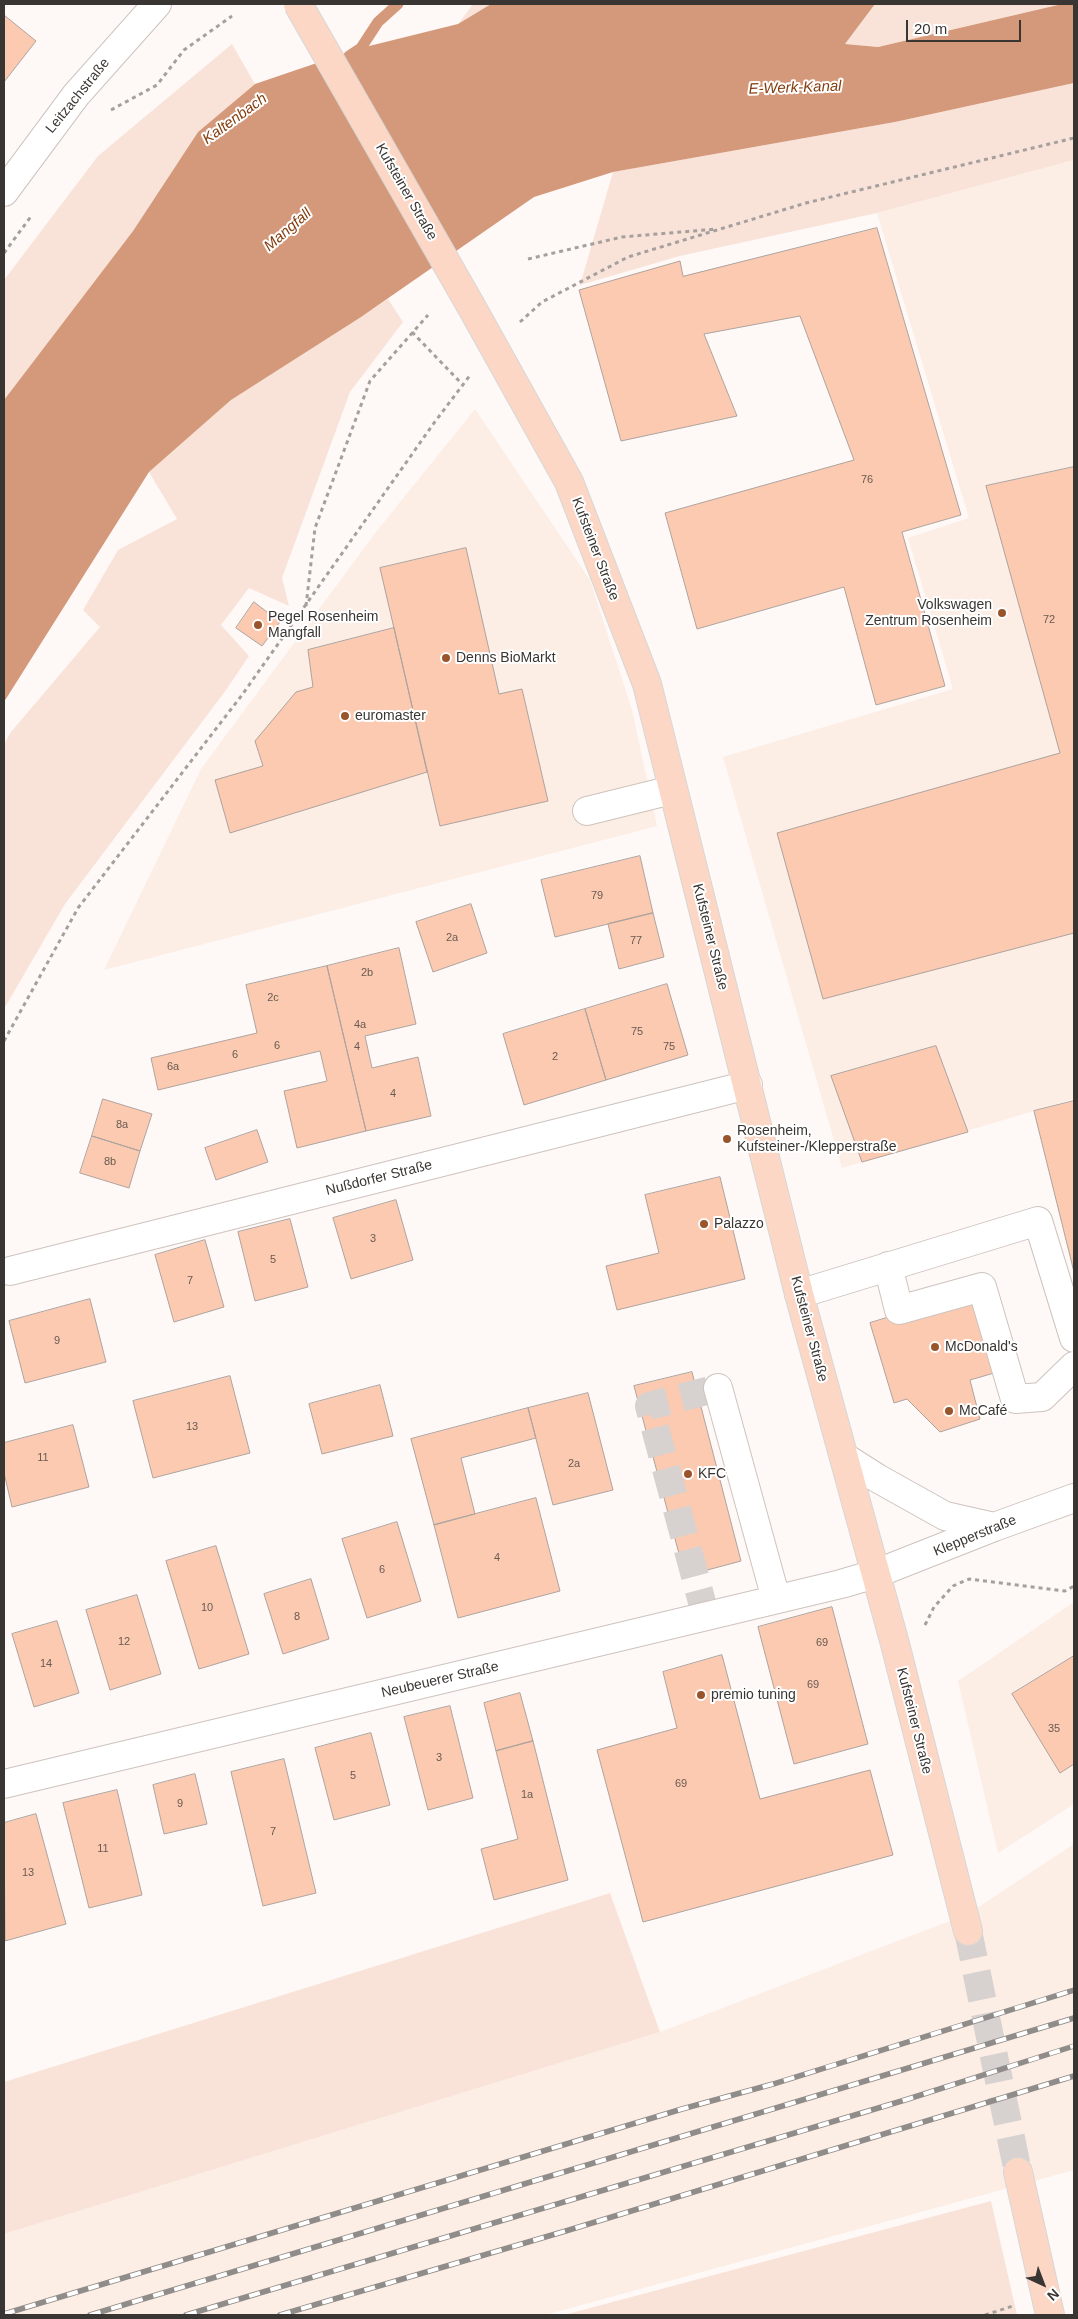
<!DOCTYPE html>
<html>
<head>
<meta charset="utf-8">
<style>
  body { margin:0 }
  #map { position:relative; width:1078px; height:2319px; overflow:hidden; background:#fef9f7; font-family:Helvetica,sans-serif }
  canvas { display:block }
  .frame { position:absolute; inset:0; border:5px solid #393532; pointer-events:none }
  .north { position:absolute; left:1018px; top:2259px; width:50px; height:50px; -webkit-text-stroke:4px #fff; paint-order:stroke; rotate:137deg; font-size:14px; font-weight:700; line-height:20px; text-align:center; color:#393532 }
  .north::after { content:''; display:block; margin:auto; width:18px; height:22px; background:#393532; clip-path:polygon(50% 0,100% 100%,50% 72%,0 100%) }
  .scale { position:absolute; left:906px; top:20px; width:115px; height:22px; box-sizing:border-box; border:2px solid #393532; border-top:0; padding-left:6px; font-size:15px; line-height:18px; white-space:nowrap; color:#393532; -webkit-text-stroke:4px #fff; paint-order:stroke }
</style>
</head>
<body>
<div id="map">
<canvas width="1078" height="2319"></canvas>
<div class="frame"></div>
<div class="north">N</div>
<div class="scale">20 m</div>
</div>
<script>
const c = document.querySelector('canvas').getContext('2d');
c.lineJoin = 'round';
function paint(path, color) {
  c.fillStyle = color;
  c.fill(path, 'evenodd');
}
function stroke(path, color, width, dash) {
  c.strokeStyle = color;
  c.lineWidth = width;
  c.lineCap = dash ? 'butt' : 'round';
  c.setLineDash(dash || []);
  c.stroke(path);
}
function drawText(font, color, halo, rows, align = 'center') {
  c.font = font + ' Helvetica,sans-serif';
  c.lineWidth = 4;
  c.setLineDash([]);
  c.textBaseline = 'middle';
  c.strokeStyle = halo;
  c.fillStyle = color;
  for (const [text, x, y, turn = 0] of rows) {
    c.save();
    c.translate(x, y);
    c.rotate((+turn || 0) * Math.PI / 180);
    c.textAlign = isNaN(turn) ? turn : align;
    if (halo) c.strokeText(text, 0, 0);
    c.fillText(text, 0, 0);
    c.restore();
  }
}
paint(new Path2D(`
  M1074,160v939l-232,69 -119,-411 230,-68 -45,-151 61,-20 -92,-305z
  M475,409l115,171 42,130 25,116 -553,144 97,-201 175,-237z
  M1074,1602v202l-76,49 -40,-172z
  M1074,1844v326l-529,145h-541v-81l656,-202 308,-118z`), '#fcede5');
paint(new Path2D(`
  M473,4h18l-33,20z
  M875,4h187l-184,43 -33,-3z
  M232,44l23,40 -57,48 -65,99 -129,169v-120l94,-124z
  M1074,83v77l-197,53 -197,43 -100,29 33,-113 282,-50z
  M388,299l15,23 -53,70 -68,186 7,28 -40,-18 -28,37 28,31 -23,34 -161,214 -61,105v-265l7,-12 89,-105 -17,-17 35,-60 59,-31 -28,-47 82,-72z
  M610,1893l50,139 -656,202v-152z
  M991,2201l26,114h-453z`), '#f9e3d8');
paint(new Path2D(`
  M491,4h384l-30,40 33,3 184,-43h12v79l-179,39 -282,50 -79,25 -173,120 -130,83 -82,72 -145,230v-302l129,-169 65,-99 57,-48 106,-36 97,-24z`), '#d4997b');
stroke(new Path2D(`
  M349,56l12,-8 17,-26 20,-18`), '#d4997b', 11);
const building = new Path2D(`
  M4,15l32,26 -32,41z
  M877,228l84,287 -59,17 43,154 -69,19 -32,-118 -147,42 -32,-116 189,-53 -54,-144 -96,18 33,82 -116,25 -42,-151 101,-29 3,15z
  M1074,467v466l-251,66 -46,-166 283,-80 -74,-267z
  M466,548l33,146 23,-5 26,112 -108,25 -60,-258z
  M254,602l26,20 -18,24 -26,-18z
  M394,628l33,144 -197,61 -15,-53 48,-14 -8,-25 41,-49 17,-5 -5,-37z
  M640,856l13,57 -98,24 -14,-57z
  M471,904l16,49 -54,19 -17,-50z
  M653,913l11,44 -45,12 -11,-45z
  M399,948l17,76 -51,12 7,32 46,-11 13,59 -65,15 -39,-165z
  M327,966l39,165 -69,17 -13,-57 43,-10 -7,-30 -162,39 -7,-32 106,-25 -11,-48z
  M667,984l21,71 -82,25 -21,-71z
  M585,1009l21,71 -82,25 -21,-71z
  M936,1046l32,86 -106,30 -31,-86z
  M103,1099l49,15 -12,37 -48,-15z
  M1074,1101v171l-40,-161z
  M257,1130l11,32 -52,18 -11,-32z
  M92,1136l48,15 -11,37 -49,-15z
  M720,1177l25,102 -128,31 -11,-44 53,-13 -14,-58z
  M396,1200l17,60 -62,19 -18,-61z
  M290,1219l18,68 -53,14 -17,-69z
  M205,1240l19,67 -50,15 -19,-67z
  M976,1291l25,80 -31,9 10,39 -40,13 -33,-33 -13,4 -24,-80z
  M90,1299l16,63 -81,21 -16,-62z
  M692,1372l49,189 -56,15 -51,-190z
  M230,1376l20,77 -97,25 -20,-77z
  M380,1385l13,51 -71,18 -13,-50z
  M588,1393l25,97 -60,15 -25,-97z
  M528,1408l8,30 -75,20 14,56 -41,11 -23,-86z
  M73,1425l16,62 -77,20 -8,-34v-30z
  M536,1498l24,93 -102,27 -24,-93z
  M397,1522l24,79 -54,17 -25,-79z
  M216,1546l33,108 -50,15 -33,-108z
  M311,1579l18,60 -46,15 -19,-60z
  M137,1595l24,79 -51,16 -24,-80z
  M832,1607l36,137 -74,20 -36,-137z
  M57,1621l22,72 -45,14 -22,-73z
  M722,1655l38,144 110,-29 23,85 -250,67 -46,-172 80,-22 -14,-56z
  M1074,1656v108l-14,9 -48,-79z
  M520,1693l13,48 -37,10 -12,-48z
  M450,1706l23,92 -45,12 -24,-93z
  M371,1733l19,72 -56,15 -19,-72z
  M533,1741l35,139 -74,20 -13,-51 37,-10 -22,-88z
  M284,1759l32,134 -53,13 -32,-134z
  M195,1774l12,50 -43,10 -11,-49z
  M117,1790l25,105 -53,13 -26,-105z
  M36,1814l30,110 -61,17 -1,-118z`);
paint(building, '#fbcab1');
stroke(building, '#aea39e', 1);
stroke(new Path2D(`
  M706,1617l-57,-211 69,-18`), '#d7d2d0', 28, [28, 14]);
stroke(new Path2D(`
  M968,1931l50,241`), '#d7d2d0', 28, [28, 14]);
const minor = new Path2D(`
  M4,192l72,-97 81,-91
  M587,811l85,-21
  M888,1266l11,44 83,-23 33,112 27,-2 32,-31
  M10,1271l738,-186
  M799,1294l239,-73 36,117
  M718,1388l58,211
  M844,1457l33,21 68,38 49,11
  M4,1784l837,-200 34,-10 119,-47 80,-29`);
const major = new Path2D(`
  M471,306l98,176 78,202 152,610 96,350 73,287
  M1018,2172l32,143`);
stroke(minor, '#cec3bd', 30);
stroke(major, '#d7d7d6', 30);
stroke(new Path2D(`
  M1074,4v1
  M111,110l46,-25 27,-35 48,-34
  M4,253l28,-38
  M528,259l94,-22 95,-8
  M520,322l22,-20 86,-45 178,-54 268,-65
  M412,332l51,53
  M306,606l9,-78 55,-147 58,-66
  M4,1041l74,-133 164,-213 192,-272 37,-49
  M925,1625l9,-18 19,-21 16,-7 96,12 9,-5
  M985,2315l28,-9`), '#a5a09e', 3, [4, 4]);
stroke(minor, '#fff', 28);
stroke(major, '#fcd7c5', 28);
const rail = new Path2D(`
  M4,2314l678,-205 91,-25 301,-94
  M90,2315l984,-297
  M186,2315l719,-215 169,-54
  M280,2315l289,-85 505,-154`);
stroke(rail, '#908c89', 5.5);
stroke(rail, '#fff', 4, [11]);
const majorBridge = new Path2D(`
  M298,4l173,302`);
stroke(majorBridge, '#d7d7d6', 30, []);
stroke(majorBridge, '#fcd7c5', 28);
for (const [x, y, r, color] of [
  [1002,613,5,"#9a542b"],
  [258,625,5,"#9a542b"],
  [446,658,5,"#9a542b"],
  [345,716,5,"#9a542b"],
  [727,1139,5,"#9a542b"],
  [704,1224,5,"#9a542b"],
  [935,1347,5,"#9a542b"],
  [949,1411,5,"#9a542b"],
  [688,1474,5,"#9a542b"],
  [701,1695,5,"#9a542b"]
]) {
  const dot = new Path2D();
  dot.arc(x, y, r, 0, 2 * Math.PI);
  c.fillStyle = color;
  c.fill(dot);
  stroke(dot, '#fff', 2);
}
drawText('11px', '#6a5a52', null, [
  ["76",867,480],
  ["72",1049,620],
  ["79",597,896],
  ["2a",452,938],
  ["77",636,941],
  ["2b",367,973],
  ["2c",273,998],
  ["4a",360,1025],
  ["75",637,1032],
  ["6",277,1046],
  ["4",357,1047],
  ["75",669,1047],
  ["6",235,1055],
  ["2",555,1057],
  ["6a",173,1067],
  ["4",393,1094],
  ["8a",122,1125],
  ["8b",110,1162],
  ["3",373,1239],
  ["5",273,1260],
  ["7",190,1281],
  ["9",57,1341],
  ["13",192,1427],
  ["11",43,1458],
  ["2a",574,1464],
  ["4",497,1558],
  ["6",382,1570],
  ["10",207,1608],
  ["8",297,1617],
  ["12",124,1642],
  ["69",822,1643],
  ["14",46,1664],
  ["69",813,1685],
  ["35",1054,1729],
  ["3",439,1758],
  ["5",353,1776],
  ["69",681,1784],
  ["1a",527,1795],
  ["9",180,1804],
  ["7",273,1832],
  ["11",103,1849],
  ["13",28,1873]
]);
drawText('14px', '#393532', '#fff', [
  ["Leitzachstraße",78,96,-51],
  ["Kufsteiner Straße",406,192,60],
  ["Kufsteiner Straße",595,549,69],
  ["Kufsteiner Straße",710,937,76],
  ["Nußdorfer Straße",379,1178,-14],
  ["Kufsteiner Straße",809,1329,75],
  ["Klepperstraße",975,1536,-22],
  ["Neubeuerer Straße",440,1680,-13],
  ["Kufsteiner Straße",914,1721,76]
]);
drawText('14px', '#393532', '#fff', [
  ["Volkswagen",992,605,"right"],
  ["Zentrum Rosenheim",992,621,"right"],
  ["Pegel Rosenheim",268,617],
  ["Mangfall",268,633],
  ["Denns BioMarkt",456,658],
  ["euromaster",355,716],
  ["Rosenheim,",737,1131],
  ["Kufsteiner-/Klepperstraße",737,1147],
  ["Palazzo",714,1224],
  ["McDonald's",945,1347],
  ["McCafé",959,1411],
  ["KFC",698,1474],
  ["premio tuning",711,1695]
], 'left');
drawText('italic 15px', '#843d0e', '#fff', [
  ["E-Werk-Kanal",795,88,-2],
  ["Kaltenbach",235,119,-36],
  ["Mangfall",288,230,-41]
]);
</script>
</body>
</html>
